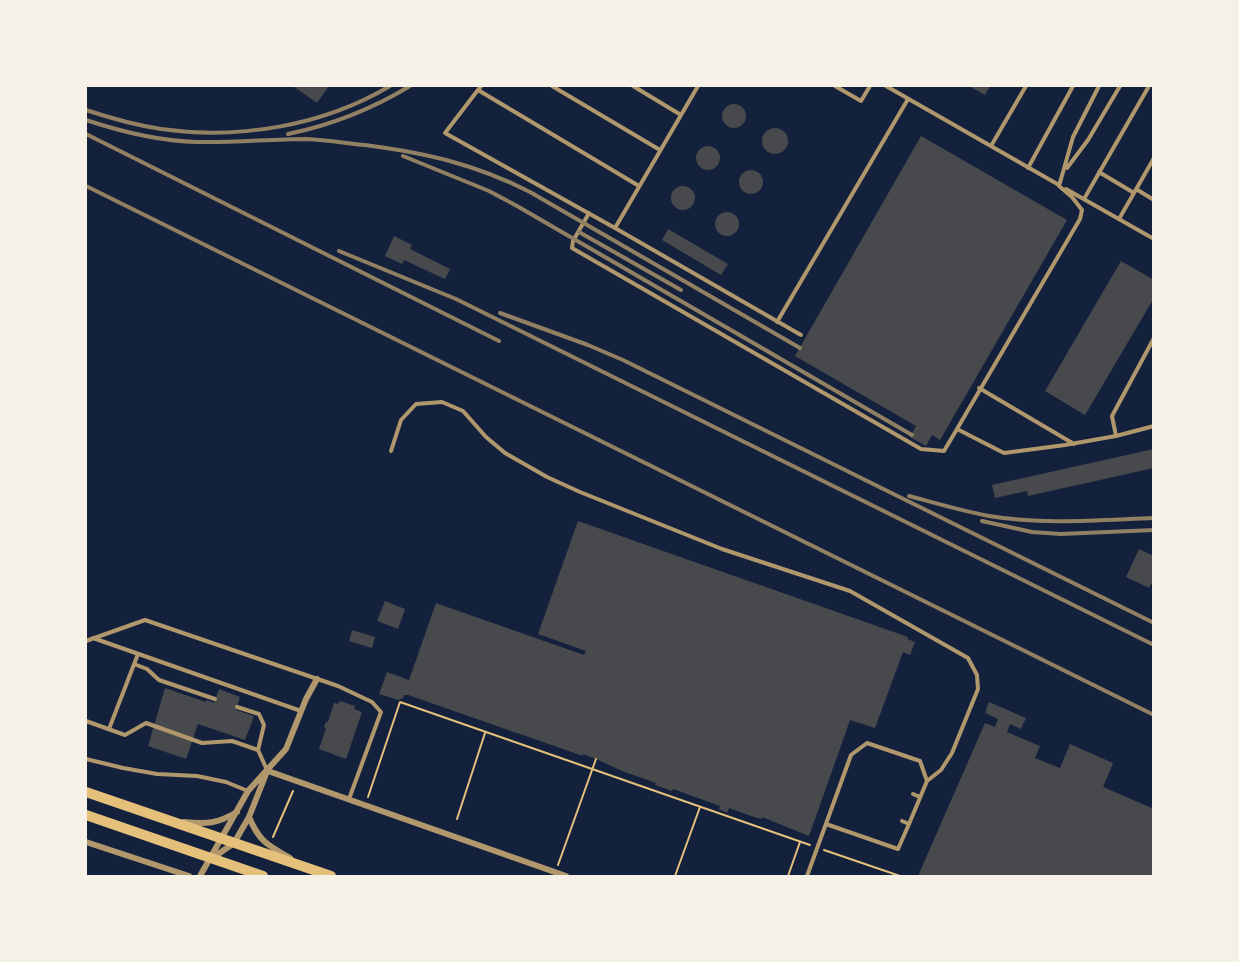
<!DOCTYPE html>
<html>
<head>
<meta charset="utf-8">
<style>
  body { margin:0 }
  #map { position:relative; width:1239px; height:962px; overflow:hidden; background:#14213d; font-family:"Golos Text",sans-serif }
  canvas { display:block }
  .frame { position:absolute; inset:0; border:87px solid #f6f1e7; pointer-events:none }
</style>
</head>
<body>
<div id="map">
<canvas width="1239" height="962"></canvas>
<div class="frame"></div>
</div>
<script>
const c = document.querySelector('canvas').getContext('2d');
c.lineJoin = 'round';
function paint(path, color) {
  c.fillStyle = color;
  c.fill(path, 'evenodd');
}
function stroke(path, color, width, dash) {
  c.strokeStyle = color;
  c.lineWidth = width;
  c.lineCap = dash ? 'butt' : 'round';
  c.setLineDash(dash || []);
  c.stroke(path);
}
paint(new Path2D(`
  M293,86h36l-12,17z
  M969,86h21l-5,9z
  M722 116a12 12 0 1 1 24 0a12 12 0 1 1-24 0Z
  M762 141a13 13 0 1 1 26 0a13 13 0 1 1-26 0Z
  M921,136l146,84 -127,220 -8,-5 -6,11 -16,-9 6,-11 -121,-70z
  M696 158a12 12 0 1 1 24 0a12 12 0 1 1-24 0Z
  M739 182a12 12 0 1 1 24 0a12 12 0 1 1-24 0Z
  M671 198a12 12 0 1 1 24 0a12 12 0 1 1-24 0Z
  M715 224a12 12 0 1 1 24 0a12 12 0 1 1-24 0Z
  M668,229l60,35 -7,11 -59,-35z
  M394,236l18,9 -2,4 40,20 -5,10 -41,-19 -2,4 -17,-8z
  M1121,261l33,19v18l-69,117 -40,-24z
  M1154,449v19l-126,28 -1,-5 -32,7 -3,-13z
  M578,521l330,116 -1,2 8,3 -5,13 -7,-3 -28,76 -25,-8 -41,116 -47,-19v2l-8,-2 -25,-9 -2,5 -8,-4 1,-3 -47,-17 -1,2 -17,-6 1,-2 -34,-12 -26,-12 -13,-5v2l-175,-61h-4l-1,3 -5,2 -19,-6 8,-22 22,8 27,-77 148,52 2,-4 -48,-17z
  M1139,549l15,7v23l-5,9 -23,-11z
  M385,601l20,8 -7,20 -21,-8z
  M352,630l23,7 -3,11 -23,-7z
  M165,688l41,14 1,-2 7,3 5,-14 21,8 -4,13 18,6 -9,24 -47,-16 -12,35 -38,-13z
  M340,701l15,5 -1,3 8,3 -16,47 -27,-10 7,-21 -2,-1 2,-5h2l6,-19 4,1z
  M989,702l37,16 -5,11 -11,-5 -3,8 33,14 -5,12 25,10 10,-24 43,19 -10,24 51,22v67h-236l67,-153 10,4 3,-8 -13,-6z`), '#48494c');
stroke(new Path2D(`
  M368,797l32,-95 410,143
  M457,819l28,-86
  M273,837l20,-46
  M824,850l76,26
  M558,865l38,-106
  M675,876l25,-69
  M788,876l12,-34`), '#e5c07b', 2);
stroke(new Path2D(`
  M481,86l-36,47 170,95 83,-142
  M552,86l108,64
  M633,86l48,29
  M835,86l26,15 9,-15
  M886,86l173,99
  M478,90l161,96
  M991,146l35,-60
  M1028,168l45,-82
  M1067,168l21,-28 32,-54
  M1099,172l35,21 20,-35
  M1059,186l13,11 10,13 -2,9 -123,210 47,24 61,-8 51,-9 -4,-20 42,-78
  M1059,186l14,-49 26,-51
  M1066,189l88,50
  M1136,189l18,11
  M1084,199l65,-113
  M589,213l-16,28 -1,7 349,201 23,2 13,-22
  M1119,219l15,-26
  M615,228l186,107
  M777,322l131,-223
  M979,388l95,56
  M1116,436l38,-10
  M391,451l10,-31 15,-16 26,-2 21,9 23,26 19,16 42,24 33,15 142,57 128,42 118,67 9,17 1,14 -26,64 -11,17 -14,11 -18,43 -7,-3
  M93,638l208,73
  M86,641l59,-21 193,66 34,16 9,10 -32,87
  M134,664l13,5 12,11 56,19
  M237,707l22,7 5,11 -6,25
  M86,721l39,14 21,-12 56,20 30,-2 26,9 9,20
  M109,729l29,-75
  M86,759l37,9 34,6 40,2 29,6 22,9
  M913,794l7,3
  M826,824l72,25 11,-25
  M807,876l44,-121 16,-12 53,18 7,20`), '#b1986c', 4);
stroke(new Path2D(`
  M268,771l298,105
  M249,817c10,24 18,28 41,41
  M184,822c23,2 33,2 53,-10
  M86,842l103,34
  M214,857l20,-14 15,-26 17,-43
  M200,876l48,-85 38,-42 20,-50 11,-20`), '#b1986c', 6);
stroke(new Path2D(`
  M86,792l245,84
  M86,815l177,61`), '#e5c07b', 10);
stroke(new Path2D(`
  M86,110c24,8 49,15 75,19 77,11 162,-3 229,-43
  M86,120c36,12 72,21 111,22 36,1 73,-3 109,-3 20,1 39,4 59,6 61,8 110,19 165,47l270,156
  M86,134l413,207
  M288,134c44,-9 84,-25 122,-48
  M403,156l86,35 28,15 395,229
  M86,186l1068,529
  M579,232l102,58
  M339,251l117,48 698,346
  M500,313l88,32 35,15 531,263
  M909,496c26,7 53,15 80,20 54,9 110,4 165,2
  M982,521l50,11 29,2 93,-4`), '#918062', 4);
</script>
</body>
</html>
